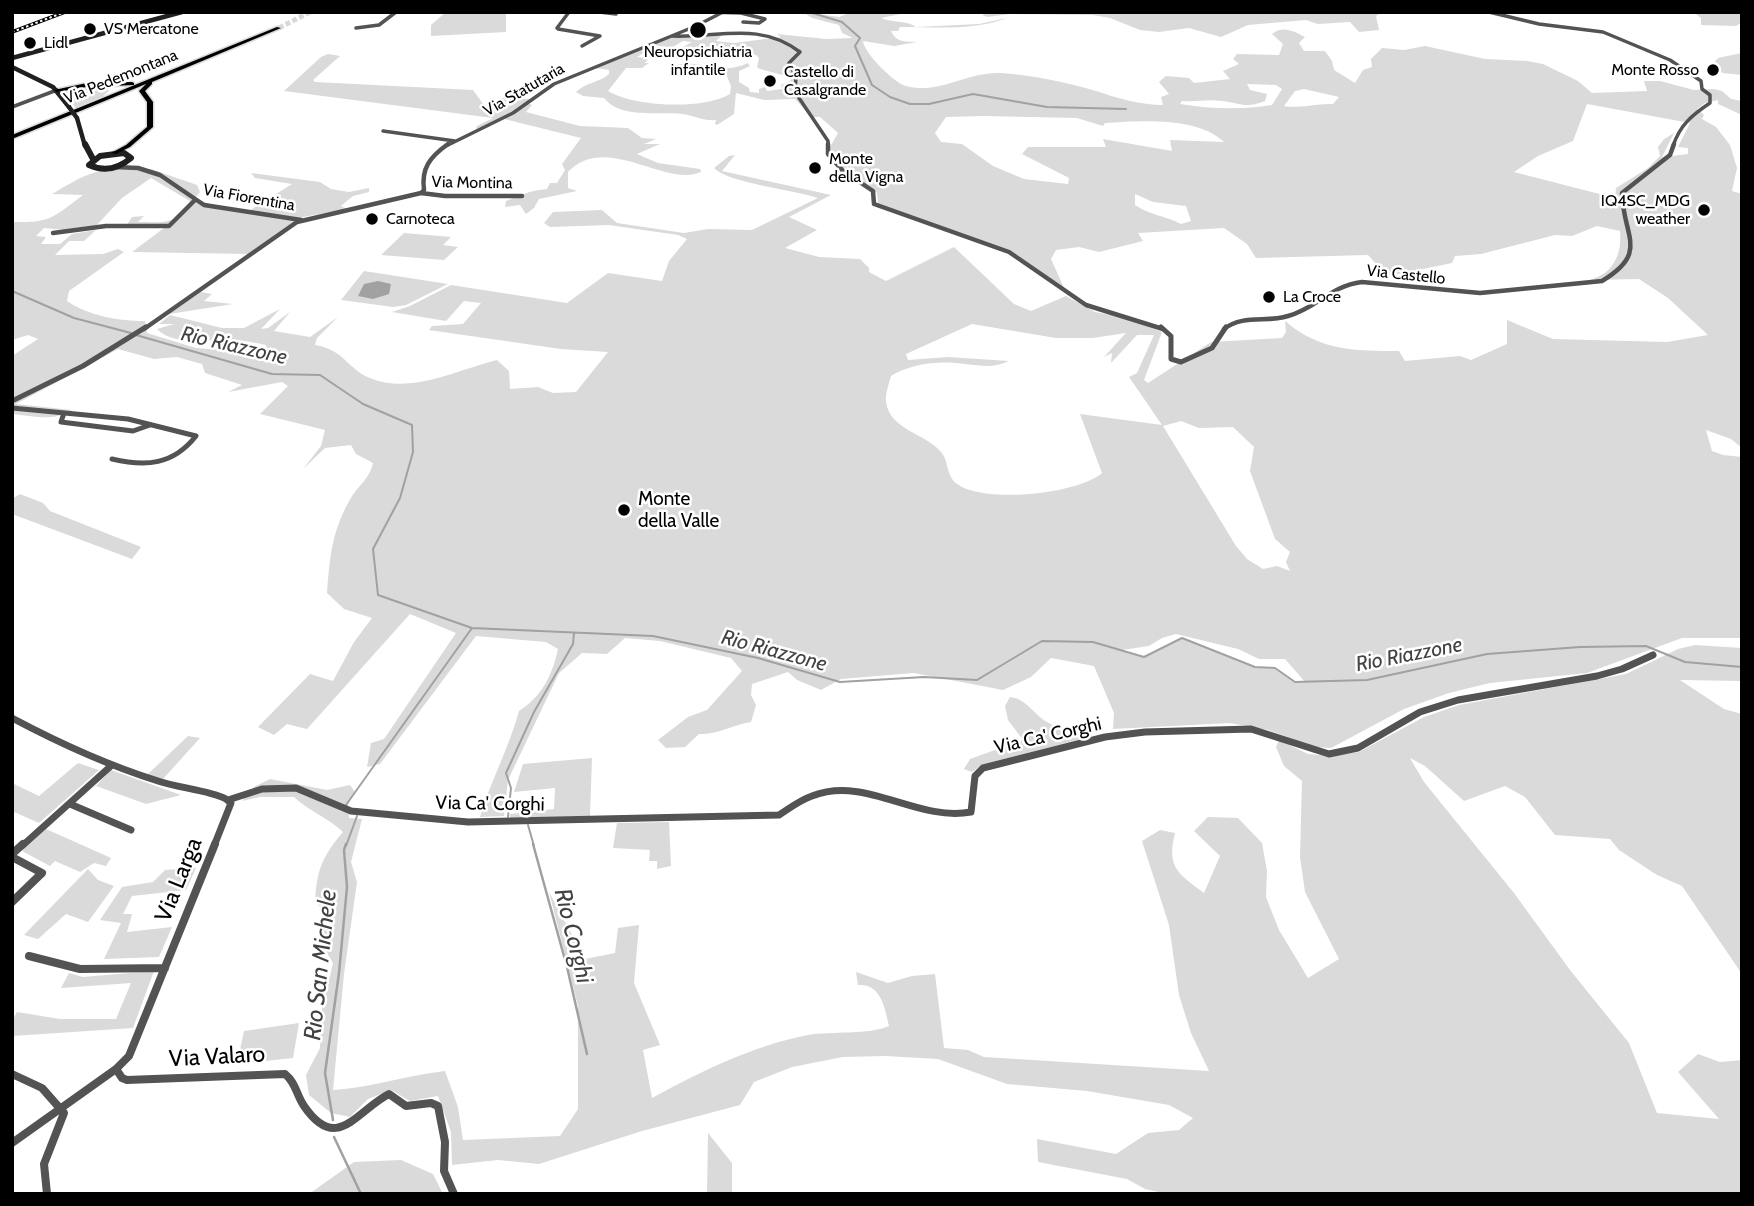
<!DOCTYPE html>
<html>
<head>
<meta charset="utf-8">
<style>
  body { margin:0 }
  #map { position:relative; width:1754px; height:1206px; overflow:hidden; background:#fff; font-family:Cabin,sans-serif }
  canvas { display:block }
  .frame { position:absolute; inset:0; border:14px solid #000; pointer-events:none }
</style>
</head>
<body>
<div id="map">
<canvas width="1754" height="1206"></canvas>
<div class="frame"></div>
</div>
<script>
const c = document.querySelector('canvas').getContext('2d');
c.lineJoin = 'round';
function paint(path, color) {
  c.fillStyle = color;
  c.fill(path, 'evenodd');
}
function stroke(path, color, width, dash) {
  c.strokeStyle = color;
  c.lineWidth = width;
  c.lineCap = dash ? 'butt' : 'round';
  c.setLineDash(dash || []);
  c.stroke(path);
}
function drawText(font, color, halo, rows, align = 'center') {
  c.font = font + ' Cabin,sans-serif';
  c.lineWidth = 5;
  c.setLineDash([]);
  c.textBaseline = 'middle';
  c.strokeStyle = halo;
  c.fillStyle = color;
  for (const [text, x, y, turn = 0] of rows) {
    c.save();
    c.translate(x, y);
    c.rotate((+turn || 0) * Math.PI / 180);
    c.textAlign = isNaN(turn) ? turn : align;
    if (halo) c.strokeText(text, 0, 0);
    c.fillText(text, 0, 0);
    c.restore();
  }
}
paint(new Path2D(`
  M446,12h60v20l-75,4v-11z
  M803,12l36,5 13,-5h59l-30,6c12,5 25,2 35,9l63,-3 28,-6c-34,13 -72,9 -107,9l-2,4h-7c6,12 13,10 26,11l-23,4 -31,-5c1,12 31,42 43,45 33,9 62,-15 95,-13 31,2 65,9 95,18 21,7 45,14 67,14l-2,-8 8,-3 -10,-12 7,-6 23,2 5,5 36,-4 -7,-8 16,-7 -6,-5 4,-5 42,1 4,-11 -11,-10c10,-9 22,-3 33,3l-6,6 5,8h21l7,10 2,9 21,13 8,-13 9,-3 -1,-8 11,-11 22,2 21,-4 60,13 42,2 16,3 35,17 14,12 55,-2 -3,-10h16l34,9 20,-1 8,2 9,8 11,2v14l-24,-11v-4l-13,3 -8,6 7,6 -2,4 14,8 14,18 7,23 -5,23 10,3v254l-11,-9 -25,-9 6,21 11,4 19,2v181h-60l-95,35 -97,10 -41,10 -45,16 -73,39 -15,-1 -48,-17 -38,-7 -117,6 1,-16 -20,-47 -43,-8 -20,19 -28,13 -89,-17 -73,6 -20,11 -24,-10 -9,-8 -36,12 -1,11 5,10 -5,17c-18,3 -34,13 -52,12l-14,13 -19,1 -8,-8 30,-23 19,-7 35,-39 -11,-13 -71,-17 -35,-3 -18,16 -25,-1 -23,20 -51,107 -4,36 -24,1c11,-37 29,-69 39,-106 23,-15 33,-35 39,-62l-12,-7 -70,-6 -96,128 -13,3 4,-24 13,-4 72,-106 -46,-19 -103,115 -20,-5 -13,11 -16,-8 52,-53 23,7 21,-39 18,-24 -28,-9 -17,-16c3,-39 5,-63 25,-97 8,-12 18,-18 21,-33l-17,-9 -5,-9 -26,3 -22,21 18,-23 4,-16 -65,-16 28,-28 -6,-4 -54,10 14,-7 -37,-12 -3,-9 -25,-7 -23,2 -36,-10 -102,55 56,6c-19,12 -38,6 -60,4v-58l26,-17 -10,-4 -16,5v-118c39,1 40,-4 71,-27l-31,-1c33,-20 56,-33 96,-21l3,-4 46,16 3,7 -5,6 22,9 32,4 43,-27 -37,-6 -4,-5 69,9 11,7 18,3 20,-4v4l-16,4 -12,10 6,3 -44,8 -53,37 -118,-2 32,-24h-39l7,-11 12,-1 -6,6c26,0 39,4 52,-21l-39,-23 -29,20 -27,29 -30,3 -21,-2 -8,8 10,1 -5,7h19l12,-10 24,-4 -12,11h-15l-14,14 48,-1 15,-5 6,3 -55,39 -2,10c22,15 52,20 78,20l2,12 49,15 40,3 18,7 15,-2 -3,-11c-9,-2 -19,-4 -28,-5 -24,-2 -63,8 -81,-11l17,-5h-15l11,-9 52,13h22l36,-19 -19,20 7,-1 22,-16 -16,19 36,6 28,-20 -21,21 -2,7c30,5 32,24 55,33 40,17 87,-8 127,-18l12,11 1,18 28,-2 15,6 23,-1 32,-40 -47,-3 -132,-19 3,-4 31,-2 18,-21 -17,-2 -18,20 -54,-9 18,-6 41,-21 116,18 41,-30 54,8 7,-20 18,-22 -9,-4 -69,-10 -59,2 -6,-4 9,-11 49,-2 15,13 67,10 24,-4 44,1 66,-32c-23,-8 -90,-15 -104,-30l15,-12 6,-1 -13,16 109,24 -42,22 28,13 -32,18 34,9 41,2 9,9v4l17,9 68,-34 60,57 17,7 35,-15 29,16 27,5 40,15 -18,48 4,3 63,-41 71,-4 4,-6 -1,-11c35,30 70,30 114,30l6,10 55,-5 11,4 36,-16v-24l46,19 114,3 41,-7 -40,-37 -29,-19 -49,1c24,-7 32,-26 30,-49l-23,-5 -25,10 -17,-1 -74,19 -26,2 -3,7 -58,12 -10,-2 -16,-18 -112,3 -9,-14 -23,-16 -86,5 5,8 -44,11 -20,-5 -23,3 -5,9 13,29 -49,-34 -137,-50 -1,-11 -33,-22 -15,-17 1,-7 8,-14 -18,-16h-9l-16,-18 -31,1 -28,-7 -2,21 -17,11 -2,-1 1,-4c-13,1 -21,-4 -33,-6 -26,-3 -63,5 -79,-16l-21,-2 -7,-4c10,-10 23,-9 33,-18v-4l-14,-2 51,-21 2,3 -11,7 12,1 -4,5h4l-7,5h-16l-18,23c26,16 96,19 122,3l1,-8 -5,-12 -28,-5h-25l1,-3c24,-9 44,11 74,-3l2,3 -11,5v11l10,6 1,4 9,1v-4l6,-2 2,4 15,-2 -1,-4 9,-4v-4l-30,-8 -3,-2 2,-9 -3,-3 -29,-4 -9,-5 -37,14 -11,-6 22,-12 -9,-1 -12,7 -17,-3 17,-8 51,-2 -6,6 18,2 47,-6 -4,-3 49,5 27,-1 -11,-5 -3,-8 -27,-7zM1247,84l29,1 6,4 -10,16c-30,5 -62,4 -92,-1l2,-3c13,1 27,-2 40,0 18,2 23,8 43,0l2,-7 -17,-4zM1304,89l35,8 -6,7c-17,-1 -33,5 -49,2l11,-15zM1587,104l103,19 -12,24 10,1v6l-26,3 12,-24 -10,6 -6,8 2,9 -12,12 -32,20 -1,10 -101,-26 24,-16 35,-15zM984,116l93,2 26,8 2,-3c34,-2 92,-7 119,19l-54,-2 2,11 -69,-12 3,8h-78l-6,7 47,24 -1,6 -44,-5 -31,-13 -31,-22 -21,-2 -6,-9 11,-16zM1135,194l18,8 33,4 5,15 -10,3c-15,-8 -32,-9 -46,-19zM972,324l84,14h37l33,-5 -22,24 8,-4 -1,10 26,-28h17l-17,38 -8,4 33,48 -82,-11 22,59c-24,21 -117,31 -145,11 -11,-8 -8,-23 -16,-32 -16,-19 -51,-22 -55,-50 -1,-7 3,-19 5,-26 17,-11 44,-15 64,-13 19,1 36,7 54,-2l-61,-4 -40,3 -2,-6zM1181,421l18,7 34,-1 21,20 -4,24 25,68 15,13 -4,10 4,9 -13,-5 -14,3 -16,-10 -11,-13 -73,-120zM1176,634l62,15 21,10h26l20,23h-10l-20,-13 -20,-2 -73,-29 -38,19 -22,-7 27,-4 13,-8z
  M993,12h389l-6,4 3,14 -20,2 -9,-10 -32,2 -12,-4 -58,5 -27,12 -32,-9 -30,4 -19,-2 -30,-12 -17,-3 -83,-1 -23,3 -5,-2z
  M1693,12h49v10l-6,4 -35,-1v-7z
  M1742,53v22l-19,-2 -12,-7 7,-8z
  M328,54l12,2 -27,24 2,2 158,8 16,22 14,-4 -4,-10 33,1 -5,4 5,2 -6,7 54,14 48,2 14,10 14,1 -12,5h16l-23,10 21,9 42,6 1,3c-36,16 -95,-40 -133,0v16l9,3 -38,8 -5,9 -8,6 -6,-9 -15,2 1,-6c17,-6 21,-10 41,-12l3,-6h7l8,-13 -3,-6 19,-26 -77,-19 -28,10 1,-3 16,-8 -209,-27 37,-34z
  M100,86l9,5 -8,7 -25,10 -11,-14 13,-7z
  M404,233l47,4 -8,8 15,2 -14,13 -63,-5z
  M364,271l84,13 -42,21 -13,2 -52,-7z
  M201,292l11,2 -8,7 29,3 -64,10z
  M20,494l23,9 7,8 91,36 -9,12 -120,-45v-15z
  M1695,645l47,3v33l-62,-1 44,29 18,5v260l-60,-88 -25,-11 -38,-25 -9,-11 -55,-4 -30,-38 -20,-11 -41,15 -39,-35 -15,-8 14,24 90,111 56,77 59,73 28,70 62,6 -41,-47 20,-18 22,8 22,-2v134h-575l-22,-5 -18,-10 -89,-17 -1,-23 79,15 32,-21 31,-3 14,-12 -24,-13 -82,-14 -80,-7 -69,-25 -53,-3 -42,1 -51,10 -38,15 -14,23 -98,26 -103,33 -41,-4 -46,5 -1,-33 -13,-36 -28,5 -19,-11 -23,9 -18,18 -19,-4 -22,-18 -3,-20 14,-27 1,-34 12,-51 -14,-23 10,-25 -14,-13c2,-33 7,-45 28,-70 -15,-14 -34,-21 -49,-35h-34l-18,4 12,-14 16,-8 57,11 23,-5 5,7 -7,12 1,14 13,1 -11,43 6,20 -13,92 -11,116c37,-2 74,-15 112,-19l13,36 5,33 97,-4 18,-27v-103l-29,-114 36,67 30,-6 3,-25 21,-3 -5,58 26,62 -17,5 9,48c50,-27 100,-52 156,-63 24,-4 61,0 81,-9 -4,-18 -8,-43 -31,-41l-2,-13 32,11 24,-7 23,-2 9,74 24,2 16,7 225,14 -18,-38 -12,-38 -10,-70 -27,-84 18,-11 15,3c-9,35 4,41 29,60l16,-37 -26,-25 14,-14 30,1 24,25 5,28 -1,26 13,33 29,48 31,-19 -34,-67 -5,-35 2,-76 -18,-15 -8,-19 3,-7 29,14 21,2 30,-4 65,-35 35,-12 167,-31 52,-25z
  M1010,697c17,2 23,17 37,25 13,7 28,11 42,15l-108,28 -9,7 -8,-3 6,-10 53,-19 -15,-20 -3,-14z
  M188,736l12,2 -37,41 -16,-4z
  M592,758l-2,58 -80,3v-5l44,-5 1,-21 -41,4 9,-28z
  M78,763l21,7 -60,53 -27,-12v-28l27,13z
  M111,770l70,25 -35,9 -50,-18z
  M669,822l2,44 -14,3v-8h-8l1,-11 -37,-2 4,-25z
  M46,829l65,29 -5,8 -12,-3 -14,9 -25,-11 -5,5 -28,-15z
  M196,868l-10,22 -54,6 -9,18h9l-5,18 45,-5 -13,30 -55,2 17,-36 -21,-3 22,-33 31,-5 12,-12z
  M88,869l10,11 16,6 -26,36 -22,-8 -28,25 -14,-4z
  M154,971l-21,57 -121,8v-15l5,-9 43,7h56l15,-36 -70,5 8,-15 14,4z
  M299,1023l-6,35 -56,6 7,-33z
  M708,1133l24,30v31h-25z
  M401,1160l32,14 10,20h-134l45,-32z`), '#dadada');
paint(new Path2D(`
  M378,281l13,3 -2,10 -16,5 -15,-3 6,-12z`), '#a1a1a1');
stroke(new Path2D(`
  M809,12l33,10 18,16 -5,8 17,39 18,12 20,7h19l44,-10 74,13 79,2
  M12,291l62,27 57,15
  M136,335l136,39 48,1 43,29 49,21 1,27 -13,46 -27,51 5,46 94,33 181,8 105,22 82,24 84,-5 53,3 65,-39 51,1 51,15 38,-19 73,29 20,1 20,14 72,-2 120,-26 93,-7 66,-1 39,16 57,5
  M346,805l126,-177
  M508,817l3,-29 -5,-15 28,-61 39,-68 1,-11
  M528,825l6,21
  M346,846l11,-30`), '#a1a1a1', 2);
stroke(new Path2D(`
  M533,844l34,123 20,87
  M333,1120l-8,-47 14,-100 8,-86 -3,-37 2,-6
  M334,1137l27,57`), '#a1a1a1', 2.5);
stroke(new Path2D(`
  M279,28l31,-16`), '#d9d9d9', 5, [5, 2.5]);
const primary = new Path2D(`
  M277,27l4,1 -129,54v2l-7,7 8,11v25l-23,20 -14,7 -5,-1 15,-8 21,-18v-25l-8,-11 7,-7 -134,55v-4z
  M132,82l2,1v2l-47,2 -30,5 -3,-2 33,-7z`);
stroke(primary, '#dbdbdb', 3);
stroke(new Path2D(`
  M599,12l17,2
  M707,12l34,1 24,6 -6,4 -16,-1
  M1489,12l50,12 64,8 67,28 31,21 1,8 8,6v8c-18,12 -30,22 -37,43
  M356,28l23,-3 17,-13
  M557,28l12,-16
  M558,29l42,7 -18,10
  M672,36c47,2 87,-15 128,16l-11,11 7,14 -1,15 33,49v5
  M12,107l45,-17
  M383,131l72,10
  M446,146l67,-33 41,-29 142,-58 27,-14`), '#535353', 3.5);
stroke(new Path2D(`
  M828,144v10l15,17 30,20 1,13 135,48 77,53 77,24
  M116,167l22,1 22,7 44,30 97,15
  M421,193l24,3h77
  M53,233l53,-7h63l25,-25
  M144,329l153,-107 124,-29 3,-3c-3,-22 6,-33 24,-46
  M1224,329c19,-15 43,-6 64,-13 29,-8 42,-30 74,-34l118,11 122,-12c48,-29 21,-44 20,-88l48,-38 4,-11`), '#535353', 4.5);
stroke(new Path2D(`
  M1161,327l10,9v23l10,3 31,-14 14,-21
  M12,401l71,-35 63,-39
  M12,408l116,11 68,17c-23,29 -50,31 -84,23
  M64,413l-3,9 72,9 17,-6`), '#535353', 5);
stroke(new Path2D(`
  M12,718c47,25 95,47 146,63 20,7 51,9 68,18l5,4 -17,43
  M228,800l34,-11 34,-1 55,23 117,11 311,-7c11,-7 21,-15 33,-19 54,-21 104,26 159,16l4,-36 8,-8 122,-31 40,-5 106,-3 78,25 29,-6 62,-36 38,-12 139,-24 25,-7 31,-14
  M70,804l61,26
  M22,846l90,-81`), '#535353', 7);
stroke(new Path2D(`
  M12,854l11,-10
  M12,857l30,16 -30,29
  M29,956l51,13 85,-1
  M116,1069l6,9 5,2 158,-6c11,9 11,20 19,32 33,48 52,5 85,-12l17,12 25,-3 7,3 7,36 -1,29 10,23
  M12,1074l30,14 22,25 -20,51 3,30
  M12,1143l104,-74 13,-13 86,-212`), '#535353', 8);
stroke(new Path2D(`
  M12,58l170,-46
  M12,67l41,20 16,20
  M77,118l8,28`), '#202020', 4.5);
stroke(new Path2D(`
  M85,144l8,15
  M124,153l7,5c-13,11 -27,14 -42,7l11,-9z`), '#202020', 6);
paint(primary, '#000');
const rail = new Path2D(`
  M12,32l53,-20`);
stroke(rail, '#000', 3.5);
stroke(rail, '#fff', 2, [2.5]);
stroke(new Path2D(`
  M69,107l8,11`), '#202020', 4.5);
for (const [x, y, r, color] of [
  [90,29,7,"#000"],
  [698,30,9,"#000"],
  [30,43,7,"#000"],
  [1713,70,7,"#000"],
  [770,81,7,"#000"],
  [815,168,7,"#000"],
  [1704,210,7,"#000"],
  [372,219,7,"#000"],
  [1269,297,7,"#000"],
  [624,510,7,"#000"]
]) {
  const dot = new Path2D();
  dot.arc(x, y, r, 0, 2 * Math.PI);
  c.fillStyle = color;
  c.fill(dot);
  stroke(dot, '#fff', 2.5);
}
drawText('16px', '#000', '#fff', [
  ["VS Mercatone",104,29],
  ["Lidl",44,43],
  ["Neuropsichiatria",698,52,"center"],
  ["infantile",698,70,"center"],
  ["Monte Rosso",1699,70,"right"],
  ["Castello di",784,72],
  ["Casalgrande",784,90],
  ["Monte",829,159],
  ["della Vigna",829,177],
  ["IQ4SC_MDG",1690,201,"right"],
  ["weather",1690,219,"right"],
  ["Carnoteca",386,219],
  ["La Croce",1283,297]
], 'left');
drawText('16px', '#000', '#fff', [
  ["Via Pedemontana",121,77,-22],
  ["Via Statutaria",524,90,-30],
  ["Via Montina",472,183,1],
  ["Via Fiorentina",249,198,10],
  ["Via Castello",1406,275,6]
]);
drawText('19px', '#000', '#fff', [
  ["Monte",638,499],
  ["della Valle",638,521]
], 'left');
drawText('19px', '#000', '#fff', [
  ["Via Ca' Corghi",1048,736,-13],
  ["Via Ca' Corghi",490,804,1]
]);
drawText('italic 21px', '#424242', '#fff', [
  ["Rio Riazzone",234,346,13],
  ["Rio Riazzone",774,651,15],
  ["Rio Riazzone",1409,655,-11]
]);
drawText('23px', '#000', '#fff', [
  ["Via Larga",179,880,-68],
  ["Via Valaro",217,1057,-3]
]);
drawText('italic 24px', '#424242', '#fff', [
  ["Rio Corghi",573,936,76],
  ["Rio San Michele",321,965,-84]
]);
</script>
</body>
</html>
